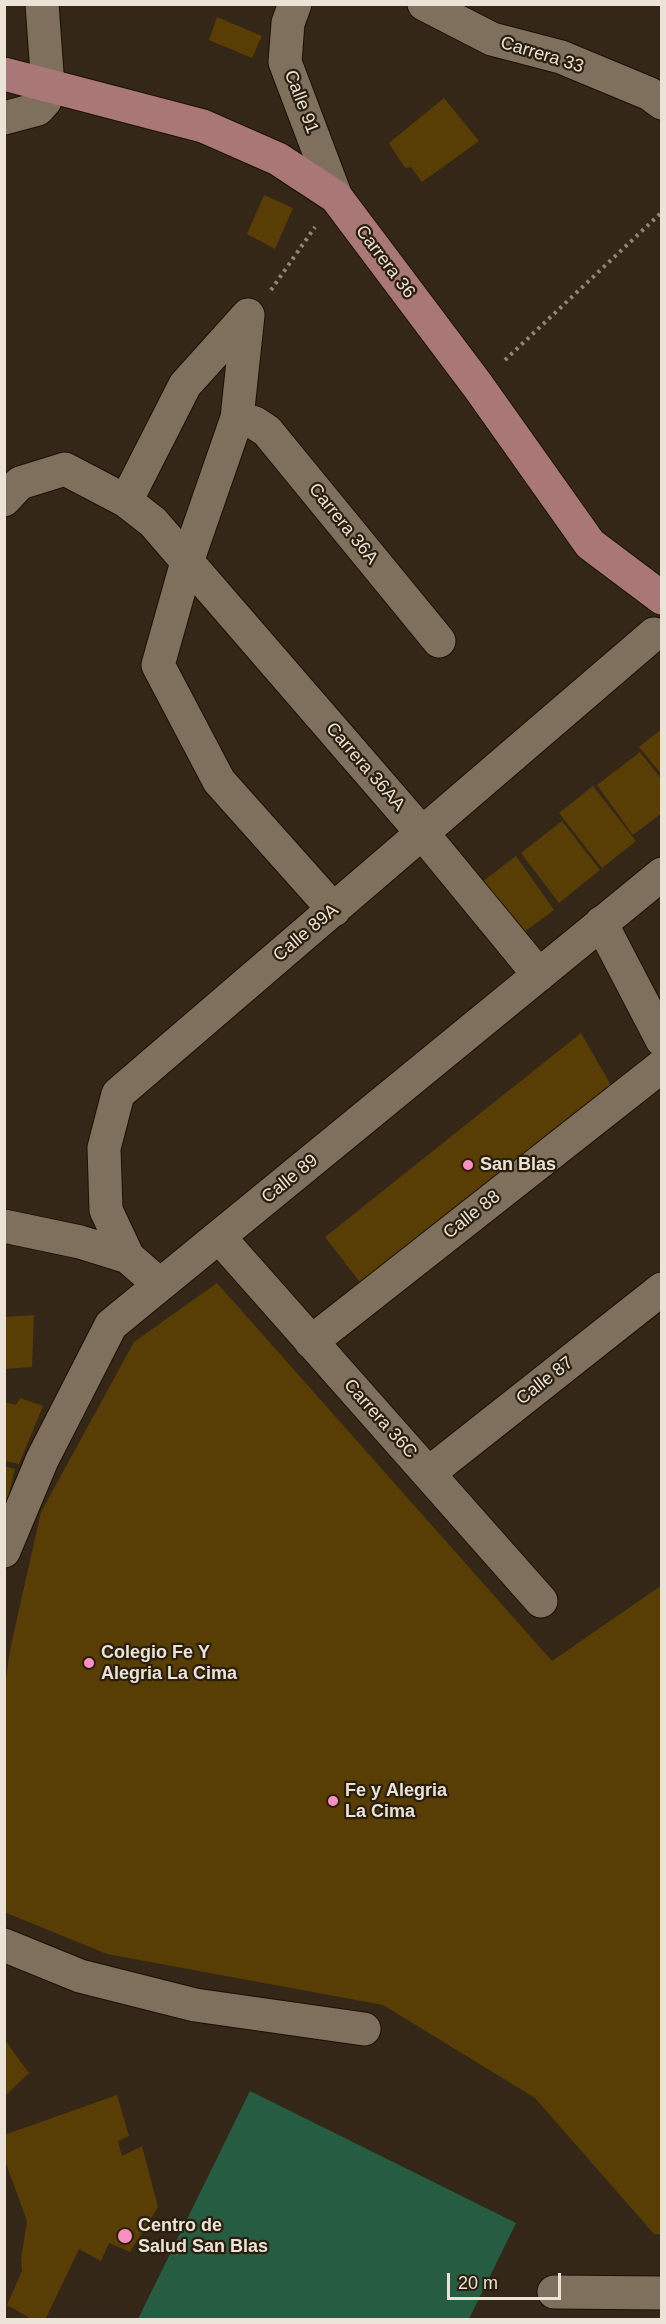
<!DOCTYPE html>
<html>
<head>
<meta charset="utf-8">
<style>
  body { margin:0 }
  #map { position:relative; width:666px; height:2324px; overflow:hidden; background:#342717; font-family:Arial,sans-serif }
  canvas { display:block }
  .frame { position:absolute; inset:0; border:6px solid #ebe2d8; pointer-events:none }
  .scale { position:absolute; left:447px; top:2273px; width:114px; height:27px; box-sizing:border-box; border:3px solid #ebe2d8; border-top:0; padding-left:8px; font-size:18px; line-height:21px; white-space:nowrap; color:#ebe2d8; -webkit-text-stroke:4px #2a1e0d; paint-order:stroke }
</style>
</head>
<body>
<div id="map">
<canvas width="666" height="2324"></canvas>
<div class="frame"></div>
<div class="scale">20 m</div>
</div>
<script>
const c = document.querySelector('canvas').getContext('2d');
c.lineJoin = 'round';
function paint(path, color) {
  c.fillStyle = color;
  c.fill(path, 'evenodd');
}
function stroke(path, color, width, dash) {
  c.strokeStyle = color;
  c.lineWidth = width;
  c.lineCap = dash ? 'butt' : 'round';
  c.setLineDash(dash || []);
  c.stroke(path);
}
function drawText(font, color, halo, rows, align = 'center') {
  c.font = font + ' Arial,sans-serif';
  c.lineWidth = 4.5;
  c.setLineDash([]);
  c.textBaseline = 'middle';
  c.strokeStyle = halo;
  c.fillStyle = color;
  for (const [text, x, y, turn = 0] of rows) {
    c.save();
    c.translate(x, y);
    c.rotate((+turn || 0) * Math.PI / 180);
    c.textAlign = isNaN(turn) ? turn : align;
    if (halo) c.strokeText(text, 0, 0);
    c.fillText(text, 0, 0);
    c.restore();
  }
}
paint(new Path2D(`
  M250,2091l266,132 -47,96h-331z`), '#265c42');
paint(new Path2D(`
  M217,17l45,19 -10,22 -43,-18z
  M444,98l35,43 -57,41 -11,-15 -6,1 -16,-25z
  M264,195l29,13 -18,41 -28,-15z
  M662,729v46l-23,-28z
  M640,752l22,28v33l-29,22 -36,-50z
  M593,786l43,55 -34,27 -43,-55z
  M562,821l38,49 -41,33 -38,-50z
  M516,856l38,54 -34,25 -38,-53z
  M581,1033l35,61 -253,192 -38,-49z
  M217,1283l335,378 110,-76v650l-8,-1 -119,-136 -152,-93 -276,-51 -103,-42v-222l7,-45 30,-133 93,-170z
  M34,1315l-2,52 -28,2v-52z
  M20,1398l23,8 -24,58 -15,-3v-59l12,3z
  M4,1466l11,3 -10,42h-1z
  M4,2039l25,34 -25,24z
  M117,2095l12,41 -11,5 4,15 20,-10 16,61 -28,45 -21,-9 -8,18 -22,-12 -34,71h-12l-26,-15 15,-34 -1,-12 6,-38 -23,-63v-23z`), '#583d05');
const minor = new Path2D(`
  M295,4l-7,19 -3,39 51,135
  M424,4l68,35 69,18 89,37 12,9
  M4,118l34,-9 7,-8 3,-14 -6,-83
  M248,315l-11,103 -50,144 -29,103 61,116 115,129
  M237,418l18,5 12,8 172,210
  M4,500l16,-17 45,-14 61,32 27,21 270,312 116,141
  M126,501l59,-116 63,-70
  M601,923l61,117
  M4,1226l76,16 48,15
  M219,1237l322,364
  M160,1285l-32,-28 -22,-47 -2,-62 14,-54 536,-460
  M311,1342l351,-276
  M429,1473l233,-184
  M4,1551l38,-91 69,-135 551,-451
  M4,1945l76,31 115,29 169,24
  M554,2292l108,1`);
const major = new Path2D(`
  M4,74l199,52 75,33 58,38 142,189 112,158 72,54`);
stroke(minor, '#1b1002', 35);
stroke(major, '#1b1002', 35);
stroke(new Path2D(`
  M271,290l44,-63
  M505,360l157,-148`), '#908578', 4, [3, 4.5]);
stroke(minor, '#7f705d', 33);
stroke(major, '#a87776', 33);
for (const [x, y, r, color] of [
  [468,1165,6,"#fc8fc1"],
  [89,1663,6,"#fc8fc1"],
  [333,1801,6,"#fc8fc1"],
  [125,2236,8,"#fc8fc1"]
]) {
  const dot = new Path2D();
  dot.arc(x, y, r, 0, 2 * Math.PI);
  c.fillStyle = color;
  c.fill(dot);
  stroke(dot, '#2a1e0d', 2);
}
drawText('18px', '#ebe2d8', '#2a1e0d', [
  ["Carrera 33",542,55,17],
  ["Calle 91",301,102,69],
  ["Carrera 36",385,262,53],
  ["Carrera 36A",343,524,51],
  ["Carrera 36AA",365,767,49],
  ["Calle 89A",306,933,-40],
  ["Calle 89",290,1179,-39],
  ["Calle 88",472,1215,-38],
  ["Calle 87",545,1381,-38],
  ["Carrera 36C",380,1419,48]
]);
drawText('bold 18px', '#ebe2d8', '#2a1e0d', [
  ["San Blas",480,1165],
  ["Colegio Fe Y",101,1653],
  ["Alegria La Cima",101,1674],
  ["Fe y Alegria",345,1791],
  ["La Cima",345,1812],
  ["Centro de",138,2226],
  ["Salud San Blas",138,2247]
], 'left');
</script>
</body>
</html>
